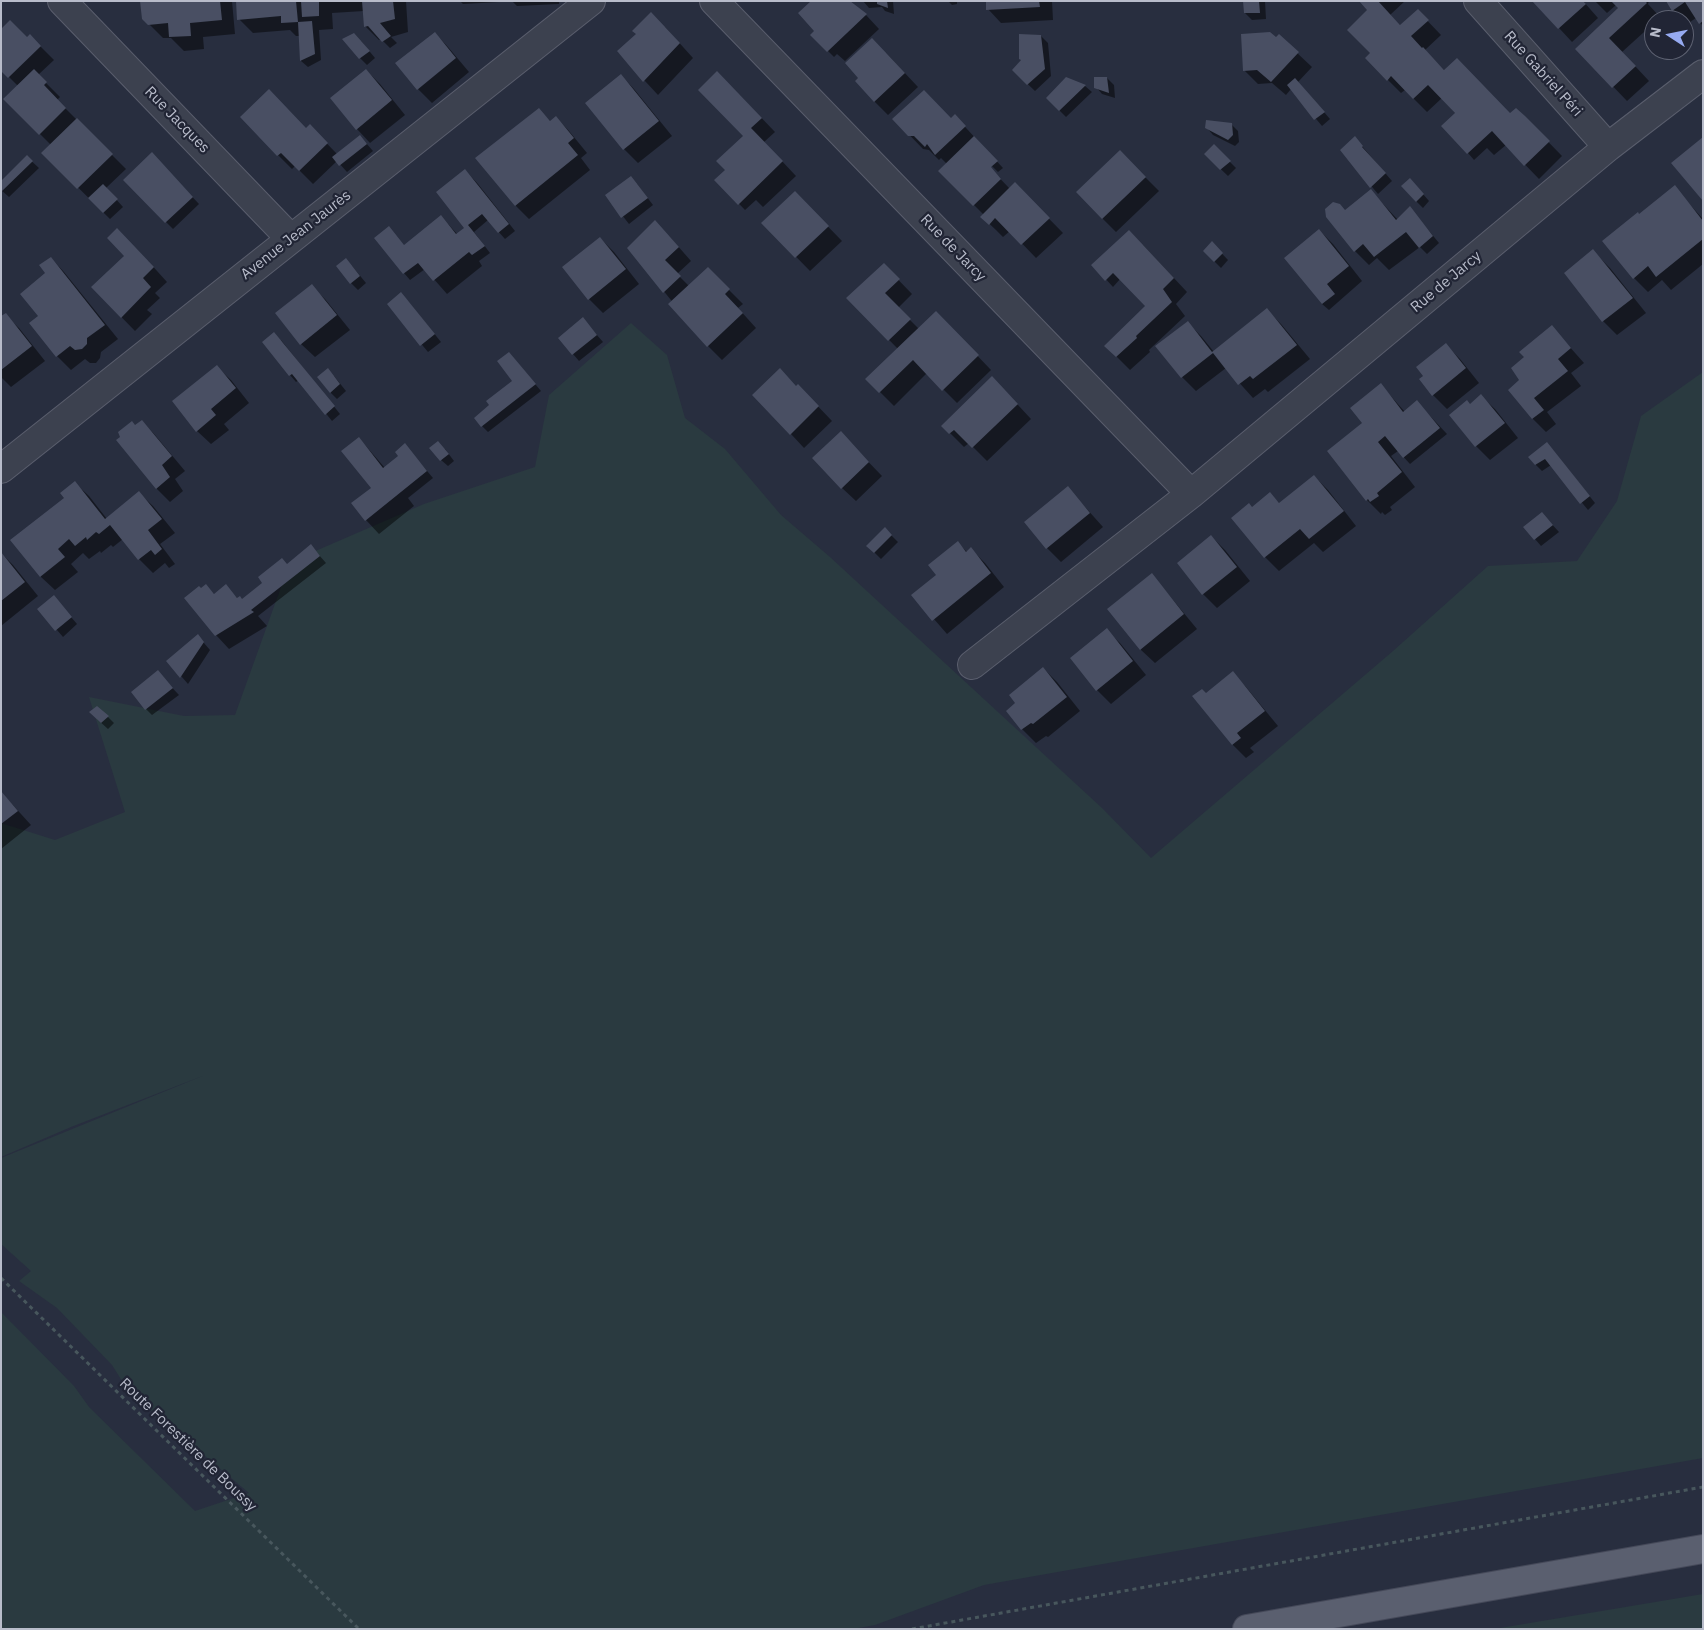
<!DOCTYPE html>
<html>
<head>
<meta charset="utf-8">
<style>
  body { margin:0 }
  #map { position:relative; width:1704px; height:1630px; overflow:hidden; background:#282e3f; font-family:"IBM Plex Sans",sans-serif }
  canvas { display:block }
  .frame { position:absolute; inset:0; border:2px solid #b8bcca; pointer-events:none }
  .north { position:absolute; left:1644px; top:10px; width:50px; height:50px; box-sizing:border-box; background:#212535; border:1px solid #5d6171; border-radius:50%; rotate:281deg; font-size:14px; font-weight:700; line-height:20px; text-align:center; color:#b8bcca }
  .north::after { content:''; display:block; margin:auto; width:18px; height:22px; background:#96aaf1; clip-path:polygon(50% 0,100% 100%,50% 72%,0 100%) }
</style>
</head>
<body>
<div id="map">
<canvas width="1704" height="1630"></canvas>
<div class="frame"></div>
<div class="north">N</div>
</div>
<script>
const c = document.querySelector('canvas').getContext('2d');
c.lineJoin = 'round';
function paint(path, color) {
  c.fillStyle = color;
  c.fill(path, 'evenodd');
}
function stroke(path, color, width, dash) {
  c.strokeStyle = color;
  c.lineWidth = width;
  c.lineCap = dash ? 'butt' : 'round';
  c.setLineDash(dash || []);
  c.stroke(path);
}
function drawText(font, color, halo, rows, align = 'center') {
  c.font = font + ' "IBM Plex Sans",sans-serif';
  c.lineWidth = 4.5;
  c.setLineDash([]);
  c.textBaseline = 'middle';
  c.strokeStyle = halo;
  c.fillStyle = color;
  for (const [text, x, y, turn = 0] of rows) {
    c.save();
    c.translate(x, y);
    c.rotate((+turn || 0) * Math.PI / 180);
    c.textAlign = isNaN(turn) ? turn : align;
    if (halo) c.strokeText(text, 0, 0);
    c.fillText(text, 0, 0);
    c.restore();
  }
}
paint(new Path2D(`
  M631,323l36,32 18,63 40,31 56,66 49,42 272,251 49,50 242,-207 95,-85 89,-5 40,-60 24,-85 62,-44v1086l-719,127 -109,40 -22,4h-852v-317l73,74 15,21 106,104 54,-18 -120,-101 -17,-27 -55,-57 -38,-27 12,-10 -30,-27v-86l204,-83 -134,52 -70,30v-334l54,17 70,-28 -36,-115 95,19 51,-1 55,-153 134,-58 111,-37 14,-72z
  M1703,1594v35h-209z`), '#2a3a40');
paint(new Path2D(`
  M142,1h90l3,33 -32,3 1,12 -20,2 -13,-13h-8l-20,-20z
  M237,1h169l2,31 -17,5 6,6 -7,5 -9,-9 -2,1 -14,-14 -1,-15 -32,2 1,16 -14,1 2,30 -13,7 -7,-6 -1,-25h-4l-6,-6 -37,3 -14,-14z
  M460,1h39v1l-36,2z
  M512,1h47v3l-42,2z
  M863,1h30l1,13 -9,-3 -3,-4 -13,1z
  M948,1h9v3l-5,1z
  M987,1h65l1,19 -52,3 -13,-14z
  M1245,1h20l1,18 -14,1 -7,-7z
  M1360,1h45l-15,14 11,11 17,-15 23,24 -16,15 20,21 65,44 14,2 38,39 -23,23 -33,-34 -12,10 -7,-7 -13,12 -6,-7 -12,-39 -14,-16 -15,14 -22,-22 -4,3 -13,-13 -16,-27 -3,-43z
  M1583,1l15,17 -26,24 -13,-14z
  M1595,1h54l-1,3 12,13 -6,3v3l-32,29 27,29 -22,20 -50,-52 43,-40 -4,-4 -9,8z
  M1668,1h35v25l-7,-8 -9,6 -14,-14z
  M866,15l13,14 -34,32 -8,-7 -3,3 -22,-22z
  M665,27l28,31 -35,37 -40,-43z
  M435,33l13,14 21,25 -37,31 -14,-14z
  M30,36l24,24 -16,15 22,22 -3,3 69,69 -20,19 17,19 -13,12 -67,-66 8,-8 -46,-46 13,-13 -17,-17z
  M1041,36l7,7 3,33 -16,15 -22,-21z
  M1279,36l33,31 -14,15 32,37 -8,7 -31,-37 -5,6 -14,-12 -14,1 -14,-14 39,-25z
  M361,41l14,17 -8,7 -7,-7z
  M886,53l32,34 -30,28 -14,-14 -9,-15z
  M366,70l14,14 25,31 -35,28 -13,-14z
  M621,75l13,14 38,47 -34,27 -14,-14 -37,-46z
  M1066,78l19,8 7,6 -26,25 -19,-19z
  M1107,78l7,7 1,13 -13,-4 -6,-7z
  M731,86l44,46 -11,10 32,34 -33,31 -7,-7 -11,10 -29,-30 10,-10 18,-34z
  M539,110l12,12 5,-5 13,14 18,22 -6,5 9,12 -61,49 -13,-13 -39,-47z
  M955,116l48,52 -5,4 -7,-7 -2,2 21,22 5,-5 48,49 -27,25 -26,-27 -7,6 -7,-7 -14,-13 2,-2 -44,-44 7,-7 -6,-6 -2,2 -10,-10 -6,-1 -29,-30h57z
  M1231,124l7,7 1,11 -4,4 -22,-11 -6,-7z
  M310,126l27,28 29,-11 7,8 -26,21 -10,-11 -24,23 -18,-18 -3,3 -14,-14z
  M1355,138l37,43 -14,13 -37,-44z
  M1214,146l22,22 -8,8 -23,-22z
  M1120,152l39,39 -43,41 -14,-14z
  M27,157l12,11 -30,29 -8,-7z
  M165,168l34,36 -26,25 -20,-20z
  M465,170l13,14 37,47 -10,8 -17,-19 -14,12 16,21 -11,8 3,5 -35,28 -22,-25 -15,11 -6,-7v-27l37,-30 17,19 8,-7z
  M637,184l16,21 -24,19 -22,-28z
  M1416,186l13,15 -6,7 -7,-7z
  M1674,187l29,32v45l-32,26 -9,-10 -14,12 -14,-14 -31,-37 36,-25z
  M1371,191l27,29 18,-5 23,28 -12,11 -7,-7 -31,23 -12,-12 -8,7 -14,-14 -9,-40z
  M808,206l34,35 -32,30 -47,-48z
  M1319,230l14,14 29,37 -33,29 -7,-6z
  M669,236l22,25 -14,13 12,12 19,-17 35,35 -5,4 18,20 -34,32 -14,-14 -79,-98z
  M600,238l14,14 25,32 -36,29 -14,-14z
  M1212,243l16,17 -7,8 -17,-17z
  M1143,245l44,47 -11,12 9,12 -36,34 1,2 -20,18 -24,-24 41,-40 -26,-28 -8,9 -20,-22z
  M1595,253l15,15 36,45 -29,22 -14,-14 -38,-47z
  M51,258l13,14 54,67 -17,13 -1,6 -4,5h-6l-5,-4 -14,11 -14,-14 -26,-33 8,-7z
  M148,261l19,21 -12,11 5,5 -13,12 5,4 -17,17 -43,-44z
  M884,265l28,29 -14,14 21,21 31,-2 41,43 -34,33 -30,-30 -33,33 -27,-27 31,-30 -50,-51z
  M352,266l14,17 -8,7 -7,-7z
  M311,286l14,13 25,31 -35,27 -14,-13z
  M408,301l33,41 -13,10 -39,-47z
  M1267,310l14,14 29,35 -42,33 -3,-3 -12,9 -27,-30 -30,23 -14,-14 -25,-31 30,-24 14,14 13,16z
  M5,315l14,13 26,33 -34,26 -10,-10v-59z
  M583,319l20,23 -24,19 -6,-7z
  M1552,327l32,36 -13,10 10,13 -34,26 9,12 -10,8 -14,-14 -11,-38 5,-23z
  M281,340l59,74 -8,7 -33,-41 -3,2 -6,-7z
  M1446,345l14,14 19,24 -32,26 -14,-14 -12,-16z
  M509,353l32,38 -53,41 -6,-6 9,-21 23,-24z
  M217,367l14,13 18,23 -25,21 5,6 -18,14 -14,-13z
  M334,376l12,15 -9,8 -7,-7z
  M1381,385l24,27 12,-10 30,32 -37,30 -12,-13 -7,5 24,31 -25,20 2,3 -7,5 -3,-3 -1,2 -14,-14 -38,-49 35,-27z
  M797,387l15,13 20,21 -28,27 -13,-14z
  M1006,392l25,27 -44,42 -18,-18 -5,4 -21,-21z
  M1481,396l14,13 23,29 -28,22 -14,-14 -6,-41z
  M142,421l13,14 30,36 -10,8 8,12 -13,11 -14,-14 -21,-62z
  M359,438l26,30 15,-12 5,-11 28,33 -25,20 6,8 -35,28 -13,-14 6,-32z
  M854,447l28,29 -26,25 -14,-13z
  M445,449l9,12 -6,5 -7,-6z
  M1553,450l42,53 -7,7 -37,-45 -9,6 -7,-7z
  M1314,476l14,14 28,36 -33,26 -9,-9 -35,28 -14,-14 -32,-39 19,-10 18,-14 10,10z
  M75,483l14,13 18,23 32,-26 14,13 22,27 -15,11 15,20 -6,4 -4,-5 -12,10 -14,-14 -16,-20 -10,8 -2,-2 -10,8 -1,-2 -11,8 -6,-6 -12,11 7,8 -23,18 -14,-13 -29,-37 54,-42z
  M1068,488l35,39 -42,35 -14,-14 -21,-26z
  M1548,520l11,12 -18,14 -6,-7z
  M891,535l7,7 -17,17 -13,-13z
  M1211,536l14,14 25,31 -33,27 -14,-14z
  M958,543l9,9 4,-3 14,14 19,24 -57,47 -34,-39 25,-19z
  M311,546l15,17 -68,53 9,10 -38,23 -13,-14 -15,-46 5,-3 9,9 11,-9 12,13 4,1z
  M1,553l12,12 25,31 -37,30z
  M1164,589l33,40 -42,34 -14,-13 -32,-41z
  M54,597l23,27 -14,13 -24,-28z
  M1106,630l14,13 26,32 -35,29 -14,-14z
  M198,636l12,14 -22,34 -20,-23z
  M1043,668l14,14 23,29 -32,26 -2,-1 -10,7 -14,-14 -14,-18 8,-8z
  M1233,673l13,14 32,39 -28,22 4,4 -8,6 -14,-14 -26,-50z
  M164,679l15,16 -27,20 -6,-6z
  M108,717l6,6 -6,6 -11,-10z
  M1,792l30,33 -30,24z`), '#0007');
paint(new Path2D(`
  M140,1h80l2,19 -32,3 1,13 -22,1 -1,-14 -20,2 -6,-6z
  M236,1h60l2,21 14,-1 3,33 -15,7 -2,-39 -17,1v-7l-44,4z
  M301,1h18v15l-17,1z
  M362,1h31l2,18 -15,4 11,13 -9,6 -14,-16 -4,1z
  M811,1h39l17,13 -40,38 -17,-17 4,-4 -16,-18z
  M877,1h10l1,7 -11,-4z
  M986,1h53l1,6 -54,3z
  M1243,1h16l1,12h-16z
  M1359,1h19l22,24 18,-16 11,11 -18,16 11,12 1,-1 21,23 13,-12 53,55 6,-5 9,8 25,25 -26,25 -32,-35 -25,23 -26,-28 14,-13 -27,-28 -15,14 -22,-23 -4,5 -22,-23 5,-5 -23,-23 20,-20z
  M1532,1h51l3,3 -28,25z
  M1611,1h34l2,2 -38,35 27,28 -24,22 -37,-39 43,-41z
  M1666,1h37v20l-4,3 -14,-22 -13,9z
  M651,12l29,31 -37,39 -26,-31 19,-17 -4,-3z
  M10,20l17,17 3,-3 11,12 -33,32 -7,-7v-42z
  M435,32l21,26 -39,32 -22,-27z
  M1270,32l6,5 3,-3 20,18 -28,30 -14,-12 -14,1 -2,-37z
  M354,33l16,18 -11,8 -17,-20z
  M1019,34l22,1 4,34 -18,16 -15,-15 9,-10 -2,-1z
  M872,38l33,35 -31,29 -19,-21 3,-3 -13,-15z
  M34,69l13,13 -3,3 22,23 -27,27 -36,-36z
  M366,69l26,31 -36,30 -26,-32z
  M717,71l45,47 -11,10 32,33 -45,44 -24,-25 11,-10 -9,-9 27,-25 -45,-46z
  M621,74l38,47 -36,29 -38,-47z
  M1066,77l20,8 -27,26 -13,-13z
  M1094,77h13l2,16 -15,-5z
  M1295,78l30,34 -11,8 -27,-35z
  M269,89l37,39 4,-4 18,19 -29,28 -18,-18 -4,3 -37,-39z
  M924,90l27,28 4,-4 11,12 -31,29 -8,-11 -2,3 -11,-11h-6l-16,-17z
  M539,108l11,13 6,-5 18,22 -6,5 10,12 -63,51 -40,-48z
  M77,118l36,36 -36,35 -36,-36z
  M1206,120l26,3 1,12 -5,5 -23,-12z
  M360,135l7,9 -28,22 -7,-9z
  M974,136l24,25 -7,6 10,12 -28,27 -35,-35z
  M1355,136l8,10 -1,1 24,26 -16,15 -30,-38z
  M1703,137v64l-32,-38z
  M1214,144l17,17 -11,9 -16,-16z
  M1120,150l26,27 -44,42 -26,-27z
  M152,152l41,45 -28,26 -42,-43z
  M27,155l6,6 -32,31v-11z
  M465,169l44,55 -11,9 -16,-19 -14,11 17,21 -13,9 -3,-3 -36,29 -15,-18 -15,11 -29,-36 15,-12 15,19 37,-30 15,19 8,-6 -28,-36z
  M631,176l17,22 -27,20 -16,-23z
  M1410,178l14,16 -8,8 -15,-16z
  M1015,182l35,36 -29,27 -26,-27 -6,7 -9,-8z
  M103,184l15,15 -15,14 -15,-15z
  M1675,185l28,36v18l-47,38 -8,-11 -15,13 -31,-38 36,-29 1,2z
  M1371,189l25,31 14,-14 23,30 -14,12 -13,-16 -32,25 -11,-13 -9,8 -28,-35 -1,-8 8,-7 7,2 5,6z
  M795,191l34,35 -34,32 -34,-35z
  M655,220l24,27 -14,13 16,16 -18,17 -36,-45z
  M117,228l37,39 -11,11 8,9 -30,31 -30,-31 33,-31 -17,-18z
  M1319,229l30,37 -22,18 8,10 -13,10 -38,-46z
  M1129,230l45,48 -11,11 9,13 -36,34 1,2 -21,19 -12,-11 41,-40 -32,-33 -8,8 -14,-16z
  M600,237l26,32 -38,31 -26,-33z
  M1212,241l11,12 -9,9 -11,-11z
  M1593,249l40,49 -31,24 -38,-49z
  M51,257l54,68 -18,13v6l-5,5 -7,1 -5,-4 -14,11 -27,-34 9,-7 -18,-22 25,-21 -6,-8z
  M346,258l14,18 -10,8 -14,-18z
  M884,263l16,16 -15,14 26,26 -23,22 -42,-43z
  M708,267l22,22 -5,5 18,19 -36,34 -39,-43z
  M312,284l25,31 -37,30 -25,-32z
  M401,292l34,42 -15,12 -33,-42z
  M1267,308l30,37 -44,34 -3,-3 -12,9 -25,-32 -32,25 -26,-32 33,-25 24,31z
  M936,311l43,44 -37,36 -29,-31 -34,33 -14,-14z
  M6,313l26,33 -31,24v-54z
  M583,317l14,18 -25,20 -14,-17z
  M1552,325l19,23 -13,11 10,12 -34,27 10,12 -12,9 -24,-29 11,-10 -8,-12 13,-11 -5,-5z
  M274,332l61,74 -10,9 -33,-41 -3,2 -27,-34z
  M1446,343l20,25 -34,28 -13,-17 4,-3 -7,-9z
  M509,352l27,32 -55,43 -7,-9 15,-13 -3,-4 26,-20 -15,-20z
  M217,365l19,23 -25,21 5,6 -20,17 -24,-31z
  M328,368l12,16 -10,9 -13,-16z
  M780,368l16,18 2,-2 21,22 -29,29 -38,-40z
  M992,376l26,28 -46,44 -18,-18 -5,4 -8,-8z
  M1381,383l22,29 14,-12 23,28 -37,30 -18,-22 -7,6 24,30 -25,21 2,3 -9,6 -2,-3 -2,2 -39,-50 35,-28 -12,-15z
  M1481,394l24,29 -30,24 -26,-32 18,-15 3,4z
  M142,420l30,36 -10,9 8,12 -14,12 -40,-49 4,-3 -2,-5 14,-11 3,4z
  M841,431l28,31 -28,27 -29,-31z
  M359,437l24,31 15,-12 -3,-4 10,-9 22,28 -62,50 -14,-18 20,-15 -30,-37z
  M438,441l11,13 -9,7 -11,-13z
  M1547,442l43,54 -10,8 -35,-45 -10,6 -7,-8z
  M1314,475l30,36 -35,28 -9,-10 -36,29 -33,-40 18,-15 3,4 18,-15 9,11z
  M75,481l30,38 34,-28 23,28 -14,11 14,19 -7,6 -4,-5 -13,10 -28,-35 -11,9 -3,-2 -9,8 -1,-3 -11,9 -6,-7 -11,10 7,8 -25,20 -30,-37 54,-42 -4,-5z
  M1068,486l22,27 -44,36 -22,-27z
  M1542,512l11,13 -19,15 -11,-13z
  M885,527l7,8 -18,18 -8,-7z
  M1211,535l26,32 -35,28 -25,-32z
  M958,541l8,11 5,-5 20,26 -59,48 -21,-26 25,-20 -8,-10z
  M311,544l9,12 -69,54 3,2 -39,24 -31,-38 15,-12 2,2 5,-4 8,10 12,-10 11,14 3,-2 2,3 20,-16 -4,-6 24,-19 5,6z
  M1,552l24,30 -24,19z
  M1152,573l32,41 -44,36 -33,-41z
  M54,595l18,22 -17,14 -18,-22z
  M1107,628l26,33 -37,30 -26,-33z
  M198,634l6,8 -24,36 -14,-17z
  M1043,667l24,30 -34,27 -2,-1 -10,7 -15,-19 9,-8 -6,-8z
  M158,670l15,18 -28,22 -14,-18z
  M1233,671l32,40 -28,22 4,5 -9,7 -40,-49 10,-7 4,4z
  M97,706l12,10 -8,7 -12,-11z
  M1,791l17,20 -17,13z`), '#494f63');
const street = new Path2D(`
  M62,1l229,238
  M714,1l477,493
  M1478,1l130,146
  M1,469l590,-468
  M972,665l219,-171 417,-347 95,-73`);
const primary = new Path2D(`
  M1247,1629l456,-80`);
stroke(street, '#5a5e6d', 30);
stroke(primary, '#454959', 30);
stroke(new Path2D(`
  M1,1278l358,351
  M912,1629l791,-142`), '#48575d', 3, [4, 4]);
stroke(street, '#3c414f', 28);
stroke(primary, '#5a5f6f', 28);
drawText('15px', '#b8bcca', '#212535', [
  ["Rue Gabriel Péri",1543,74,48],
  ["Rue Jacques",177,120,46],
  ["Avenue Jean Jaurès",296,235,-38],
  ["Rue de Jarcy",953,248,46],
  ["Rue de Jarcy",1446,282,-40],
  ["Route Forestière de Boussy",188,1445,44]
]);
</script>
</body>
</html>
